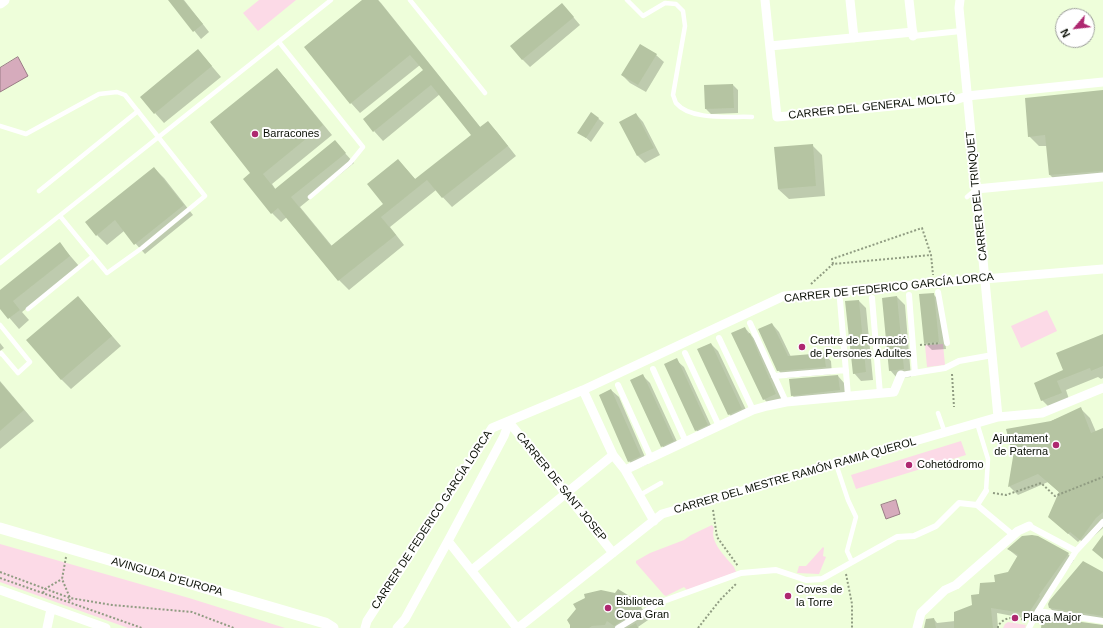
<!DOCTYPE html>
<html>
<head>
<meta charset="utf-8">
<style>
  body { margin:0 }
  #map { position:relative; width:1103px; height:628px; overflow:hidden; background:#eefeda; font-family:Helvetica,sans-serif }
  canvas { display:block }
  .north { position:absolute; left:1055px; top:8px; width:40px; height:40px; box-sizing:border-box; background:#fff; border:1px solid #9d9f9b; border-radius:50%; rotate:242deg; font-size:11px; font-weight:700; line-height:16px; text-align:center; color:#0a0f05 }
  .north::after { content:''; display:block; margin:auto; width:14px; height:18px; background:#ae2870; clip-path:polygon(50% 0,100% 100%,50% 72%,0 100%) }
</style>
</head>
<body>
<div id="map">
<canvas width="1103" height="628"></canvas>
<div class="north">N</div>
</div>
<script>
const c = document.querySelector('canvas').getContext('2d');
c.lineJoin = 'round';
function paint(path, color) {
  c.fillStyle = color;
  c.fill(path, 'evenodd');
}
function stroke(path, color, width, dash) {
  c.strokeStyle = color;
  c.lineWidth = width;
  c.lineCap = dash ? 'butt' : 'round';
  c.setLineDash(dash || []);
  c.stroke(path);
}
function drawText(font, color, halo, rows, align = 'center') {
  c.font = font + ' Helvetica,sans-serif';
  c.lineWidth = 4;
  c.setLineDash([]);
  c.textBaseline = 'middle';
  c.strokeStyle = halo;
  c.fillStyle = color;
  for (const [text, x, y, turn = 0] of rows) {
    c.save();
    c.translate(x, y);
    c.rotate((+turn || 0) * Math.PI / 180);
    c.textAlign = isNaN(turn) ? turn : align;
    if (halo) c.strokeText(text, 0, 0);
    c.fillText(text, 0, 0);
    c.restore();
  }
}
paint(new Path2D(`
  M259,0h37l-38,31 -15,-18z
  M1047,310l10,21 -36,17 -10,-22z
  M943,344l2,21 -18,2 -2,-22z
  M961,441l5,14 -110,34 -5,-14z
  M712,525l2,3c-5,14 12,29 20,39l2,5 -49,18 -3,-3 -18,9 -2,-1 -28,-32v-2l14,-8 34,-13 7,-5z
  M0,544l189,54 96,30h-157l-128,-46z
  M823,547l1,1 -1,8 3,1 -7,17 -22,-1 2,-7h7z
  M1008,622l18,3 -1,3h-22l2,-4z`), '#fcdae7');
const water = new Path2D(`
  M18,57l10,19 -28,16v-24z
  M896,500l4,14 -14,5 -5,-14z`);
paint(water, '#d6abbc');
stroke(water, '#997c85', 1);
paint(new Path2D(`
  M169,0h15l25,32 -8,7z
  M364,0h14l3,3 100,125 7,-6 9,10 19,24 -64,51 -16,-17 -46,37 14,18 -55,45 -10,-10 -52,-63 -6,5 -9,-9 -20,-40 25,-104 9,10 46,56 -60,49 4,6 59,-48 19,21 -54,44 32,39 52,-41 14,-45 18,20 57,-45 -33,-41 -57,47 -9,-10 50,-61 -4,-5 -60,48 -9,-10z
  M569,12l11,13 -50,42 -8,-8z
  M198,50l23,27 -57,46 -9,-10z
  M656,55l8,7 -18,30 -16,-9 -8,-8z
  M733,85l5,5v23l-27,1 -5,-5z
  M1103,91v90l-43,4 -10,-10 -3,-29h-8l-10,-10z
  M591,113l13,10 -13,19 -12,-10z
  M636,114l7,8 17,33 -15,8 -7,-7z
  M812,145l10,10 3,41 -36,3 -11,-10z
  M154,168l10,10 29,37 -48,39 -21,-23 -17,14 -10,-10z
  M60,244l19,22 -57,46 7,8 -10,9 -19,-22v-16z
  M933,294l8,8 5,47 -14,1 -7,-7z
  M78,297l43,49 -50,43 -10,-10z
  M897,297l8,8 6,72 -14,1 -7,-8z
  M859,301l7,7 7,72 -12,1 -7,-8z
  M772,324l7,8 12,25 33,-3 7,7 1,13 -47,4 -7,-8z
  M745,328l12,14 26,59 -12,6 -7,-8z
  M1103,335v43l-2,1 -3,-2 -32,13 4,12 -19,7 -9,-9 22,-29z
  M0,343l4,5 -4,3z
  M711,344l7,7 31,65 -12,6 -8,-8z
  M676,360l8,7 30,65 -11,6 -7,-8z
  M642,375l8,8 30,65 -11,5 -7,-7z
  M838,376l7,8 2,14 -48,5 -7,-8z
  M0,381l34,40 -34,28z
  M611,390l8,7 29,67 -12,5 -7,-8z
  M1081,409l9,9 6,14 7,-3v99l-18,16 -5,-4 -2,2 -29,-25 11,-24 -12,-11 -30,13 -9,-9 42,-65z
  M1008,549l60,5 6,6 -30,42 -10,18 -37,-7 1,15h-73l9,-9 3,4 18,-2 18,-15 7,-11 29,-22 9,-16z
  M1103,573v48l-47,-7 -6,-6z
  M635,601l16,17 -13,9 1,1h-68z`), '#0003');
paint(new Path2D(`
  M168,0h15l20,24 -10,8z
  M362,0h16l102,127 8,-6 20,25 -66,52 -15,-18 -46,37 15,18 -58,46 -60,-73 -7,6 -28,-35 7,-6 -40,-51 67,-54 46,57 -60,49 12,15 60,-49 11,13 -55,44 40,49 52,-42 -16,-20 31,-25 17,20 56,-44 -40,-50 -58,47 -10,-13 60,-49 -13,-15 -60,49 -46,-57z
  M562,3l12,14 -52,43 -12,-14z
  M640,44l17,10 -19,31 -17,-10z
  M198,49l14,17 -58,48 -14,-17z
  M733,84l1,24 -29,1 -1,-24z
  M1103,90v81l-54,4 -4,-40 -17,2 -3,-39z
  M591,112l8,6 -13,20 -9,-5z
  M636,113l18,35 -17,8 -18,-34z
  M813,144l3,42 -38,3 -4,-42z
  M154,167l30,38 -50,40 -19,-25 -19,16 -11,-14z
  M60,242l10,14 -57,45 7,9 -12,9 -8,-10v-19z
  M934,293l5,49 -15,1 -5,-49z
  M78,296l34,40 -51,44 -35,-40z
  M897,296l7,73 -15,2 -7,-73z
  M859,300l7,72 -13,2 -8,-73z
  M772,323l16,33 36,-3 2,14 -49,4 -19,-42z
  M745,327l3,7 2,-1 26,61 -13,6 -32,-67z
  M1103,334v32l-12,5 -1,-3 -33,13 5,12 -21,8 -7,-18 29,-13 -7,-17z
  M711,343l31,66 -14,6 -31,-66z
  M677,358l31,67 -13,6 -31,-67z
  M643,374l31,67 -13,6 -31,-67z
  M838,375l2,15 -49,6 -2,-17z
  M0,382l24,28 -24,21z
  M611,389l30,67 -13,6 -29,-67z
  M1081,407l10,26 12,-5v84l-7,6 -16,22 -10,-8 -2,2 -20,-17 11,-25 -21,-18 -30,13 5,-30 -7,-28 45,-8z
  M1032,535l6,1 31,17 -30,42 1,1 -12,18 -37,-6 2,20h-39v-16l18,-7 -1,-10 8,-1 1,-11 15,-1 -1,-7 14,-3 10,-17 -11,-6 15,-13z
  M1103,535v24l-11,-9z
  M1083,561l20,11v44l-54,-8 -1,-4 2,-4z
  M618,589l18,11 6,7 -28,19 -7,-5 -2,4 -13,1 -3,2h-19v-3l-3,-5 9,-11 -3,-5 12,-6 -1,-4 17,-4 14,3z
  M1046,617l57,8v3h-62l1,-8z
  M934,618l2,10h-12l2,-9z
  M636,623l2,5h-11z`), '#b5c4a2');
stroke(new Path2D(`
  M833,264l-1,-5 90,-31 9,27 2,20
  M811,284l22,-20 98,-9
  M920,345l20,-2
  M952,374l2,33
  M993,493l13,2 35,-12 14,13 48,-19
  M713,510l4,27 21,29
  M66,557l-4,22 8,19 -1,4
  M0,572l70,26 42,7 80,7 42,16
  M846,574l6,30v24
  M0,578l142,50
  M43,593l2,-4 17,-10
  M698,628l22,-28 17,-17
  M998,628v-2c7,-10 16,-9 27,-6`), '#909c82', 2, [2, 2]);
stroke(new Path2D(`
  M410,0l75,93
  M627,0l16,16 22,-13 11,1 7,7 2,15 -12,69c1,2 2,6 3,8 15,18 55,13 76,14
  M279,42l84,105 -13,16 -40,34
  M0,126l26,8 73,-40 18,-2 8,3 80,101 -63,52 -35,25 -47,-57
  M39,191l99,-80
  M967,197l9,-8
  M0,263l331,-263
  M28,309l65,-53
  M0,325l30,37 -12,11 -17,-20 -1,1
  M938,413l7,20
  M977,423l11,36 -2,32
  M836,464l12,36 8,17 -9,34 5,11
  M640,495l21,-12`), '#fff', 4.5);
stroke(new Path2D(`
  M913,36l48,-5
  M938,292l9,51
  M909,295l6,78
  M872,298l8,96
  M840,300l8,96
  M750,323l36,79
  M719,338l34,72
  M685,353l34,73
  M653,369l33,73
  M901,375l44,-7 14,-7 28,-5
  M774,376l72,-6
  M618,385l33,73
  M977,505l36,30
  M977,505l9,-14
  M1029,526l47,25
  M1038,611l65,10
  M618,628l43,-26 80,-29 35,-3 30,10 16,-1 75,-42 17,-1 22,-10 23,-23 18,2
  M1029,628l9,-17 38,-60 27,-29`), '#fff', 6);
stroke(new Path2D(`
  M765,0l12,117 178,-17 12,-4 136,-14
  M850,0l4,38
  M909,0l4,36
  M960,0l-1,8 39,409
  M770,46l143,-14
  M976,189l127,-12
  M583,390l30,65 12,15 29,51
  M509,422l104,131
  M625,470l128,-60 14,-4 19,-4 108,-10 7,-17
  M448,541l69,87
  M472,570l141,-115
  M0,590l106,38
  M47,628l4,-19
  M365,628l2,-7 125,-193 91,-38 201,-94 319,-27
  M397,628l8,-9 43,-78 56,-105 5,-14
  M518,628l144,-114 336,-97 44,-4 61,-25
  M917,628l4,-15 24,-23 11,-5 62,-54 11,-5`), '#fff', 9);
stroke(new Path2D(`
  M0,3l4,-3
  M0,528l325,95 8,5`), '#fff', 11);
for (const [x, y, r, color] of [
  [255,134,4,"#ae2870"],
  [802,347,4,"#ae2870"],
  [1056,445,4,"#ae2870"],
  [909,465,4,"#ae2870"],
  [788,596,4,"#ae2870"],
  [608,608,4,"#ae2870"],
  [1015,618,4,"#ae2870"]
]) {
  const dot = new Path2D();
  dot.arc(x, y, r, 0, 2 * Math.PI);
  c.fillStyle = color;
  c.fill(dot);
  stroke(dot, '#fff', 1.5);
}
drawText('11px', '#0a0f05', '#fff', [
  ["CARRER DEL GENERAL MOLTÓ",872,107,-6],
  ["CARRER DEL TRINQUET",977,196,-96],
  ["CARRER DE FEDERICO GARCÍA LORCA",889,288,-6],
  ["CARRER DEL MESTRE RAMÓN RAMIA QUEROL",795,476,-16],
  ["CARRER DE SANT JOSEP",561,487,51],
  ["CARRER DE FEDERICO GARCÍA LORCA",432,520,-57],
  ["AVINGUDA D'EUROPA",167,577,16]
]);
drawText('11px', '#0a0f05', '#fff', [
  ["Barracones",263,134],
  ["Centre de Formació",810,341],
  ["de Persones Adultes",810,354],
  ["Ajuntament",1048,439,"right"],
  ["de Paterna",1048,452,"right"],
  ["Cohetódromo",917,465],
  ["Coves de",796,590],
  ["la Torre",796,603],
  ["Biblioteca",616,602],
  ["Cova Gran",616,615],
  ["Plaça Major",1023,618]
], 'left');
</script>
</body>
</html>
